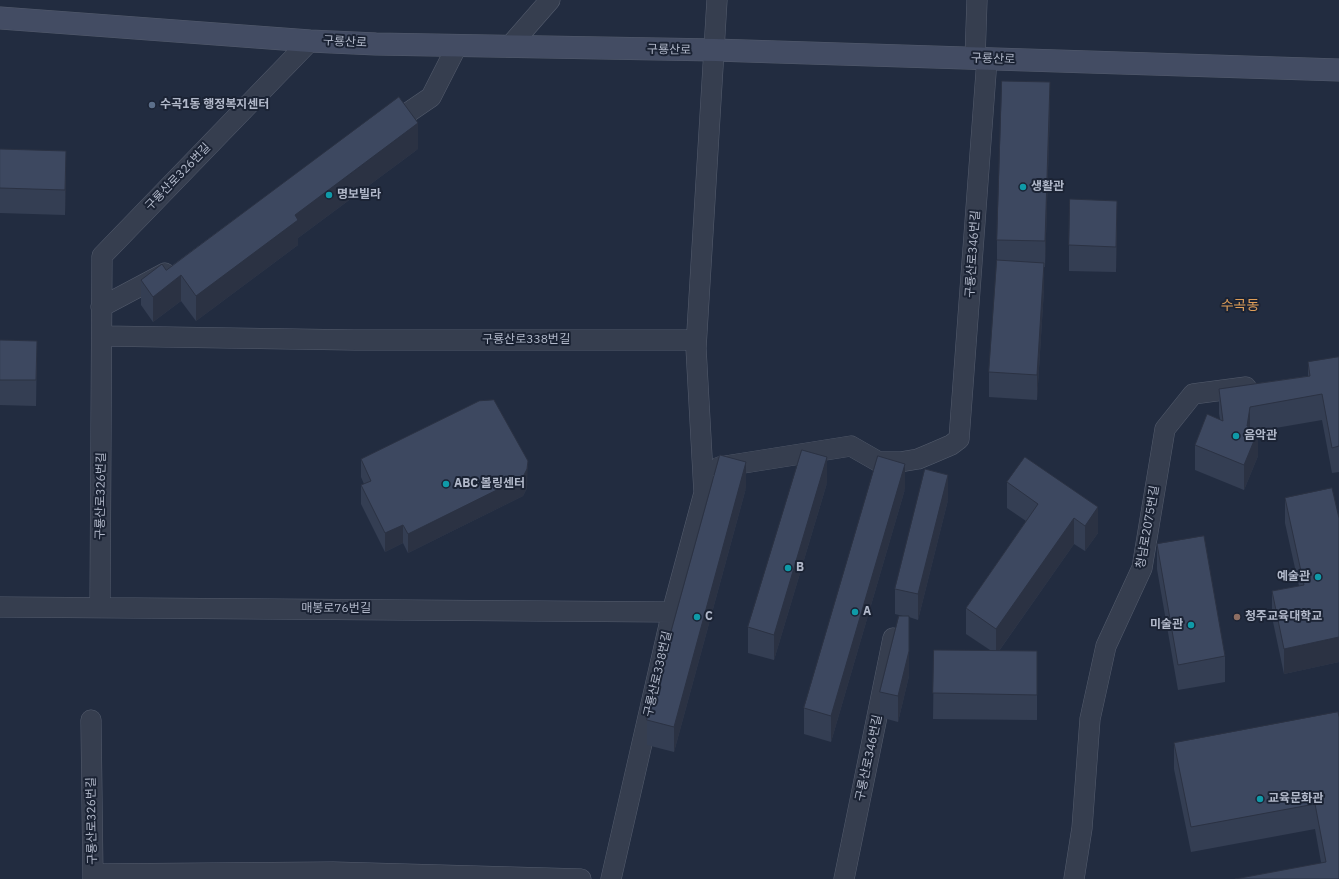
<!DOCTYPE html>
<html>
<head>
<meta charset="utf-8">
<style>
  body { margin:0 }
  canvas { display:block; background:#222c40 }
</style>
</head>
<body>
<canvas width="1339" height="879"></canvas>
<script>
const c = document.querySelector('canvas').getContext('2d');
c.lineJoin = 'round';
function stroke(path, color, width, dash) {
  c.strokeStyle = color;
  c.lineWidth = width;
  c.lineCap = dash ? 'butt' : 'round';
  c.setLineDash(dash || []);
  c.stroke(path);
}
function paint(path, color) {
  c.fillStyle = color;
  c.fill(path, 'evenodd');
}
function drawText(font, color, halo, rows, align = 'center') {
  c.font = font + ' "IBM Plex Sans","Noto Sans KR",sans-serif';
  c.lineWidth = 4;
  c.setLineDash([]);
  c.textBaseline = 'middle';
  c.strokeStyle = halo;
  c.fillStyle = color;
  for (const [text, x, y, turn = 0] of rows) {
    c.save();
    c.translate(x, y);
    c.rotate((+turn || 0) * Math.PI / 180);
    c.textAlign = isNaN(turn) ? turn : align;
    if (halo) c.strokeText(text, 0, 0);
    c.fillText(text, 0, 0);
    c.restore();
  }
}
const street = new Path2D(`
  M509,47l41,-47
  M975,59l2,-59
  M387,127l44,-30 26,-51
  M101,307l64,-34
  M103,336l252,4h341
  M719,467l132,-21 28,16h21l18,-3 12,-5 21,-9 8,-6 28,-380
  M0,607l672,5
  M100,607l2,-351 208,-215
  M91,720l2,159
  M93,874l240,-2 248,7
  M611,879l61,-267 32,-119 -8,-145 21,-348
  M844,879l49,-241
  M1074,879l8,-51 8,-109 16,-73 36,-78 23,-139 28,-35 53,-7`);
const secondary = new Path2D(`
  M0,18l310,23 66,3 339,6 624,20`);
stroke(street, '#545c6d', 21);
stroke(secondary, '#545c6d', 23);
stroke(street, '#363e4f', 20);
stroke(secondary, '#434c63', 22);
paint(new Path2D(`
  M1050,108l-5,159h-1v22l-7,111 -48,-3v-25l8,-112v-20z
  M0,149l66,27 -1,39 -65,-2z
  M418,149l-120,89v7l-102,76 -15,-20 -28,21 -12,-17v-25l25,-10z
  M1117,226l-1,46 -47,-1v-26z
  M0,340l37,1 -1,65 -36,-1z
  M1339,357v115l-7,1 -10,-53 -64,11v25l-14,34 -49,-20v-25l25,-26 -1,-5v-25l89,-13v-14z
  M1025,457l73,76 -13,18 -11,-7 -75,107h38v69l-104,-1 1,-69h56l-24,-16v-26l60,-87 -19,-13v-26z
  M361,459l166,29 -4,8 -115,57 -5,-10 -18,9 -24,-48v-19l3,-1 -3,-7z
  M827,483l-53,177 -26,-7v-26z
  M746,488l-72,264 -27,-7v-25z
  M905,489l-74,253 -27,-8v-26z
  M1285,498l54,20v144l-55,12 -12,-57v-26l27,-5 -14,-63z
  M948,500l-30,120 -9,-3v59l-11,46 -18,-5v-25l23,-76 -8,-2v-25z
  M1157,544l68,112v26l-47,8 -21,-121z
  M1339,717v162l-18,-17 -6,-33 -124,23 -17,-83v-26z`), '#343e53');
paint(new Path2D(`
  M1050,82v26l-5,159v-26z
  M418,123v26l-120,89v7l-102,76v-25l99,-81z
  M66,151v25l-1,39v-25z
  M1117,201v25l-1,46v-25z
  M1044,263v26l-7,111v-25z
  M181,275v26l-28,21v-25z
  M1250,407v26l-3,-7z
  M1258,431v25l-14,34v-25z
  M827,457v26l-53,177v-25z
  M528,461l-1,27 -4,8 -115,57v-19z
  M746,462v26l-72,264v-25z
  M905,464v25l-74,253v-26z
  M948,475v25l-30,120v-26z
  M1098,507v26l-13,18v-25z
  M1074,518v26l-78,111v-26z
  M403,525v18l-18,9v-19z
  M1339,637v25l-55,12v-25z
  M909,651v25l-11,46v-26z`), '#2b3243');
const building = new Path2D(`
  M1002,81l48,1 -5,159 -48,-1z
  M399,97l19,26 -123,92 3,5 -102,76 -15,-21 -28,22 -12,-17 21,-16 4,6z
  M0,149l66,2 -1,39 -65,-2z
  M1070,199l47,2 -1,46 -47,-2z
  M997,260l47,3 -7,112 -48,-3z
  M0,340l37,1 -1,39h-36z
  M1339,357v89l-7,2 -10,-54 -72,13 -3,19 11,5 -14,34 -49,-20 12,-31 16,7 -4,-32 91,-13 -2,-14z
  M494,400l34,61 -1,8 -4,8 -115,57 -5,-9 -18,8 -24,-48 10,-4 -10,-22 118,-58z
  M802,450l25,7 -53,178 -26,-8z
  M720,455l26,7 -72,265 -27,-7z
  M878,456l27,8 -74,252 -27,-8z
  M1025,457l73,50 -13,19 -11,-8 -78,111 -30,-21 72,-104 -31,-22z
  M925,469l23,6 -30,119 -23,-5z
  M1332,488l7,30v119l-55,12 -12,-58 32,-6 -19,-87z
  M1204,536l21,120 -47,9 -21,-121z
  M899,616h10v35l-11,45 -18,-4z
  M934,650l103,1v44l-104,-2z
  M1338,712l1,5v162h-104l91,-17 -11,-58 -124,23 -17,-84z`);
paint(building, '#3d4860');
stroke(building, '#2b3243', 1);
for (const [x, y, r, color] of [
  [152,105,4,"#5c6f8a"],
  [1023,187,4,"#0f9aa8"],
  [329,195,4,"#0f9aa8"],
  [1236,436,4,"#0f9aa8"],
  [446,484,4,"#0f9aa8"],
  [788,568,4,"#0f9aa8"],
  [1318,577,4,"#0f9aa8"],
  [855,612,4,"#0f9aa8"],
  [697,617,4,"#0f9aa8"],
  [1237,617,4,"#8d6e63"],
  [1191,625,4,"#0f9aa8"],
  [1260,799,4,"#0f9aa8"]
]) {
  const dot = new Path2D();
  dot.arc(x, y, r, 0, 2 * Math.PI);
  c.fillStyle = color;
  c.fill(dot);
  stroke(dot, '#1b2334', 1.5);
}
drawText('12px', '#b2b9ca', '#1b2334', [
  ["구룡산로",345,42,3],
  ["구룡산로",669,50,1],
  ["구룡산로",993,59,2],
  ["구룡산로326번길",178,177,-46],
  ["구룡산로346번길",973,254,-86],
  ["구룡산로338번길",526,340],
  ["구룡산로326번길",101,496,-89],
  ["청남로2075번길",1148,527,-80],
  ["매봉로76번길",336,609],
  ["구룡산로338번길",658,674,-77],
  ["구룡산로346번길",869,758,-78],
  ["구룡산로326번길",92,821,-91]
]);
drawText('bold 12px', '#b2b9ca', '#1b2334', [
  ["수곡1동 행정복지센터",160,105],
  ["생활관",1031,187],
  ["명보빌라",337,195],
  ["음악관",1244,436],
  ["ABC 볼링센터",454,484],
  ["B",796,568],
  ["예술관",1310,577,"right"],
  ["A",863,612],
  ["C",705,617],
  ["청주교육대학교",1245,617],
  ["미술관",1183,625,"right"],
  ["교육문화관",1268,799]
], 'left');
drawText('14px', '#de9e59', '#1b2334', [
  ["수곡동",1240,306]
]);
</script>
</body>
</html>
